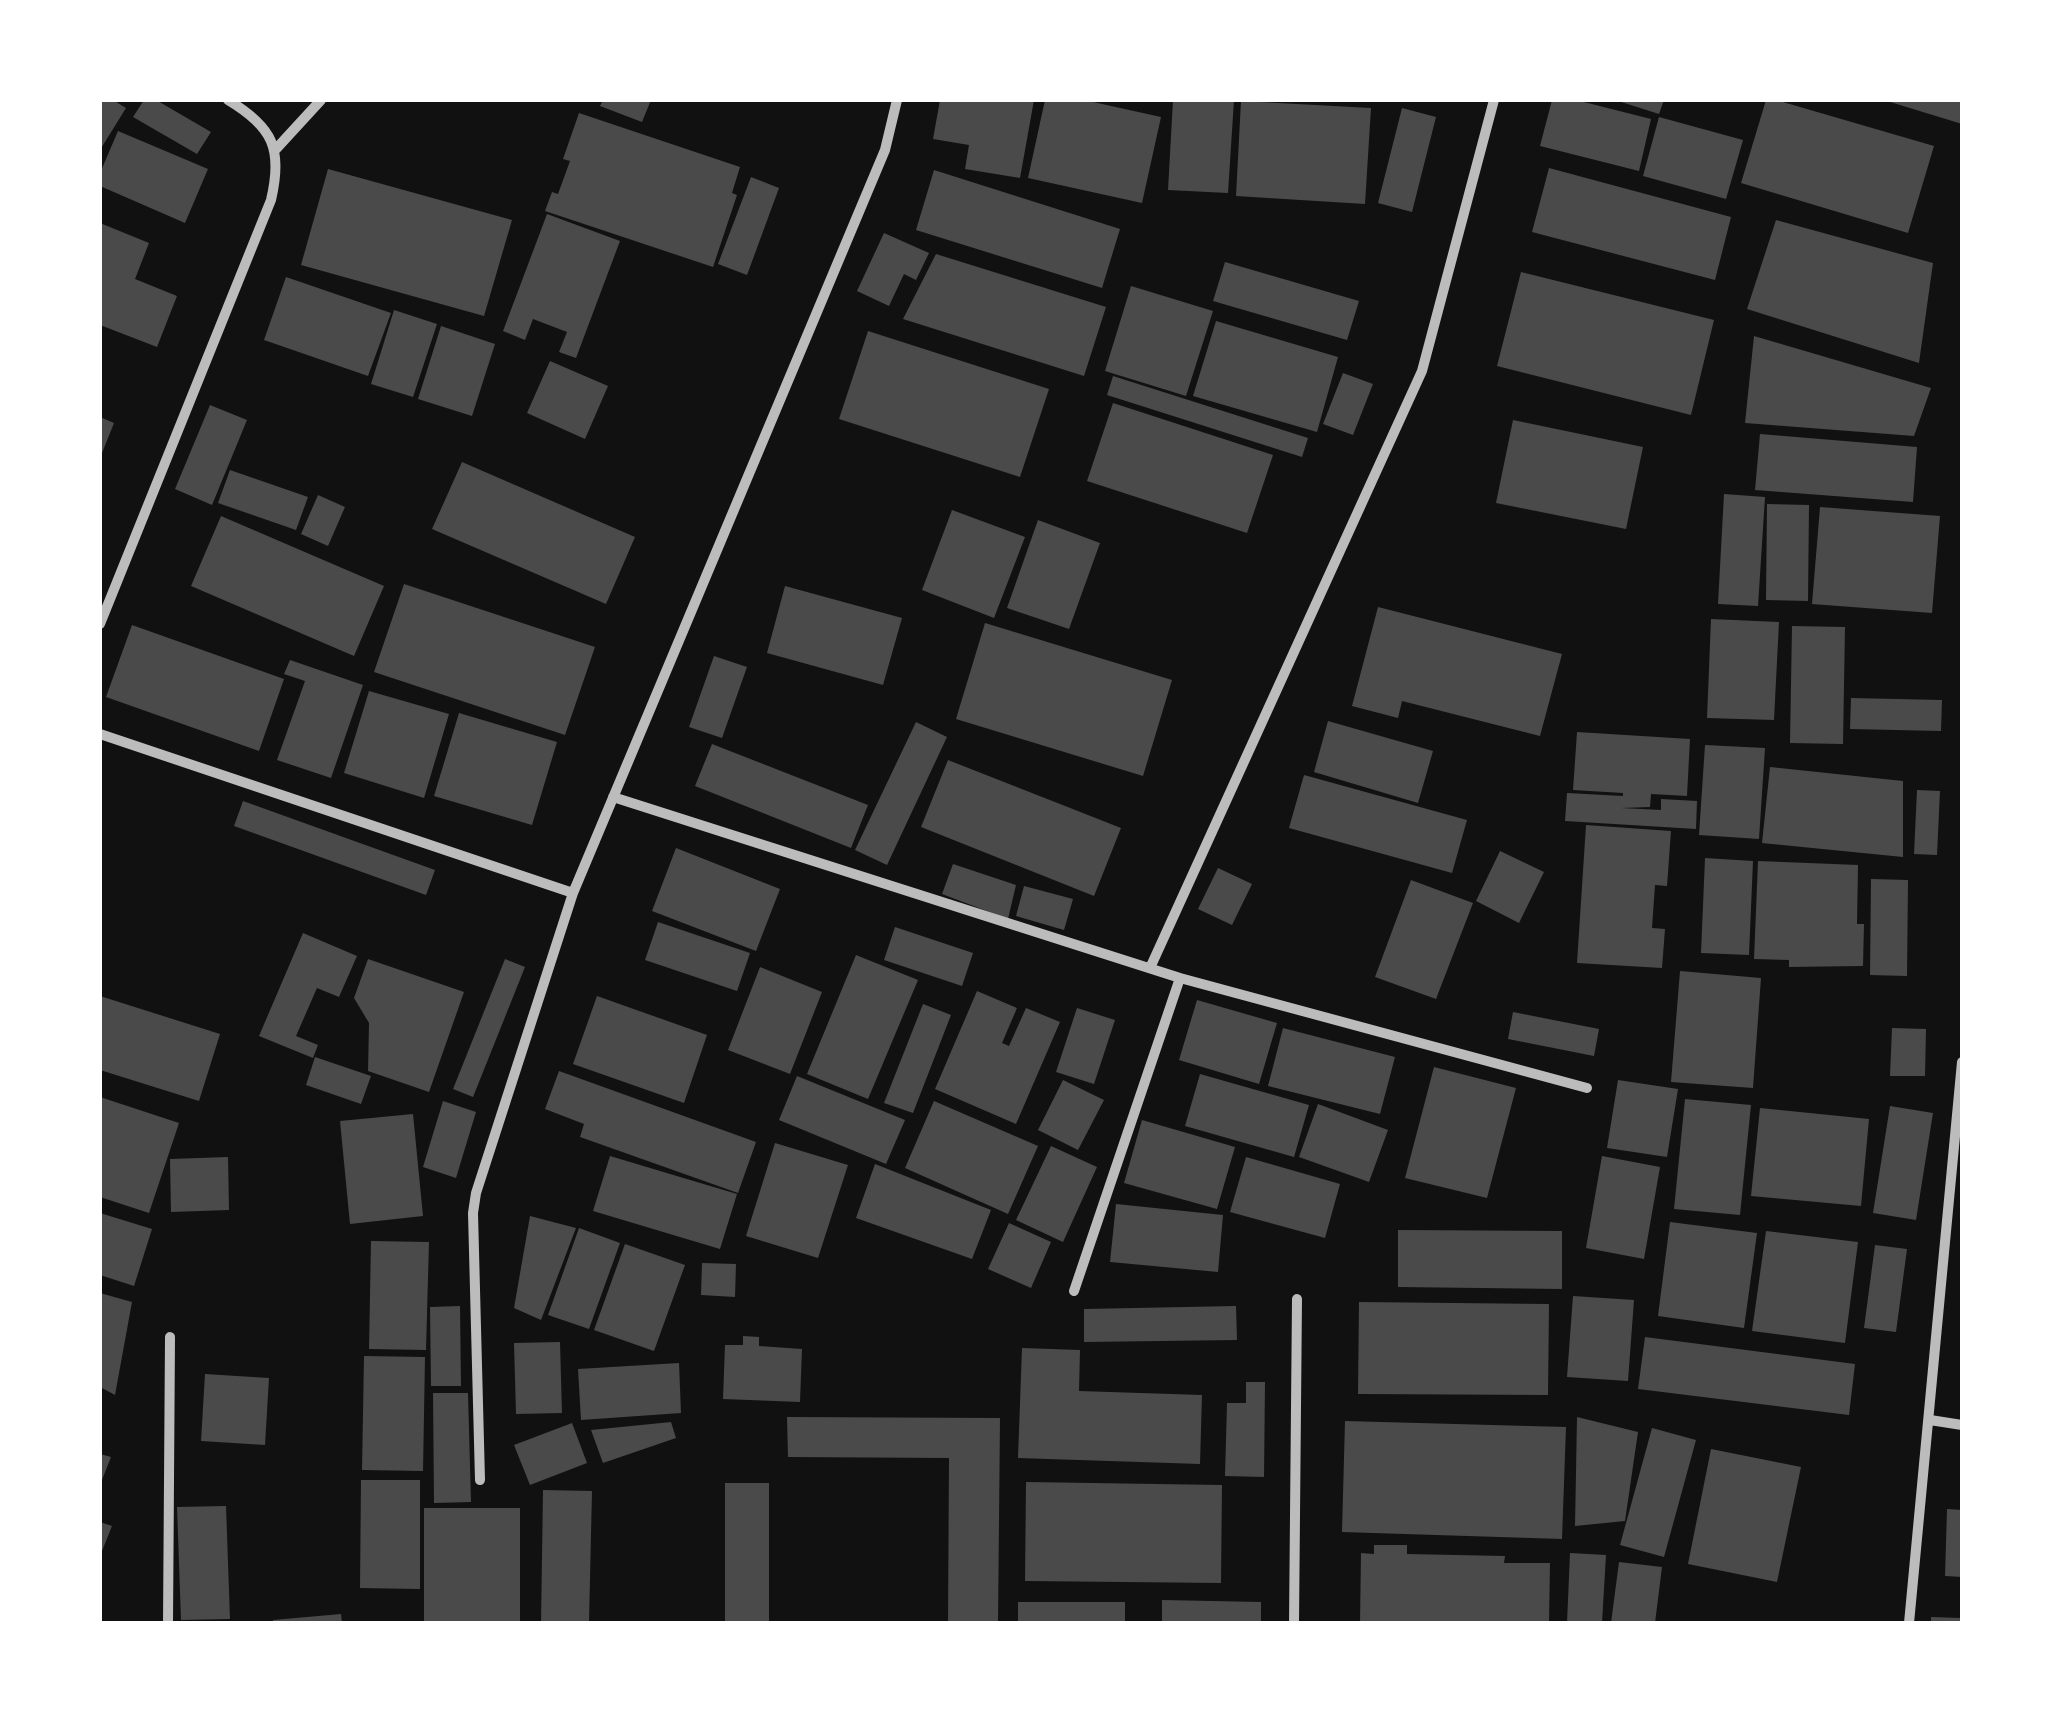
<!DOCTYPE html>
<html>
<head>
<meta charset="utf-8">
<style>
  body { margin:0 }
  #map { position:relative; width:2062px; height:1723px; overflow:hidden; background:#111; font-family:Lato,sans-serif }
  canvas { display:block }
  .frame { position:absolute; inset:0; border:102px solid #fff; pointer-events:none }
</style>
</head>
<body>
<div id="map">
<canvas width="2062" height="1723"></canvas>
<div class="frame"></div>
</div>
<script>
const c = document.querySelector('canvas').getContext('2d');
c.lineJoin = 'round';
function paint(path, color) {
  c.fillStyle = color;
  c.fill(path, 'evenodd');
}
function stroke(path, color, width, dash) {
  c.strokeStyle = color;
  c.lineWidth = width;
  c.lineCap = dash ? 'butt' : 'round';
  c.setLineDash(dash || []);
  c.stroke(path);
}
paint(new Path2D(`
  M100,100h13l13,8 -26,42z
  M144,100h12l55,32 -14,22 -64,-37z
  M603,100h48l-9,22 -42,-16z
  M940,100h94l-14,78 -55,-9 4,-24 -36,-6z
  M1045,100h39l77,17 -19,86 -114,-25z
  M1173,100h61l-6,93 -60,-3z
  M1552,100h24l75,19 -12,52 -99,-25z
  M1615,100h49l-5,14z
  M1766,100h10l158,46 -26,87 -167,-50z
  M1887,100h75v24l-75,-23z
  M1241,101l130,7 -6,96 -129,-8z
  M1402,108l34,9 -24,95 -34,-9z
  M579,113l161,54 -8,26 5,2 -24,72 -168,-56 7,-19 6,2 12,-33 -7,-2z
  M1659,117l84,23 -17,59 -83,-23z
  M118,131l90,38 -23,54 -85,-37v-13z
  M1549,168l182,49 -16,63 -183,-48z
  M328,169l184,51 -28,96 -183,-51z
  M934,170l186,59 -18,59 -186,-58z
  M751,177l28,11 -32,87 -29,-11z
  M547,214l73,27 -44,117 -17,-6 8,-20 -34,-13 -8,21 -22,-9z
  M1776,220l157,43 -14,100 -172,-54z
  M100,223l49,20 -14,36 42,17 -20,51 -57,-22z
  M884,233l45,20 -13,27 -12,-6 -15,32 -32,-15z
  M936,254l170,53 -22,69 -181,-57z
  M1225,262l134,39 -12,39 -134,-39z
  M1521,272l193,48 -23,95 -194,-49z
  M286,277l105,36 -23,63 -104,-36z
  M1131,286l82,25 -27,85 -81,-25z
  M394,310l43,14 -24,73 -42,-13z
  M1216,321l122,36 -21,75 -124,-36z
  M441,326l54,18 -23,72 -54,-17z
  M868,331l181,58 -29,88 -181,-58z
  M1754,336l177,52 -17,48 -169,-13z
  M550,361l58,25 -23,53 -58,-26z
  M1343,373l30,11 -20,51 -30,-11z
  M1113,376l195,62 -6,19 -195,-62z
  M1113,403l160,52 -26,78 -160,-52z
  M210,405l37,15 -35,85 -37,-16z
  M100,417l14,6 -14,35z
  M1513,420l130,27 -17,82 -130,-26z
  M1760,434l157,13 -4,55 -158,-12z
  M462,462l173,75 -29,67 -174,-75z
  M230,470l78,27 -12,33 -78,-27z
  M1724,494l41,3 -7,109 -40,-2z
  M318,495l27,12 -17,39 -27,-12z
  M1767,504l42,1 -1,96 -42,-1z
  M1820,507l120,9 -8,97 -120,-9z
  M952,510l73,27 -31,81 -72,-28z
  M221,516l163,70 -30,70 -163,-70z
  M1038,520l62,23 -31,86 -62,-21z
  M404,584l191,63 -30,88 -191,-63z
  M785,586l117,32 -19,67 -116,-32z
  M1378,607l184,47 -22,82 -138,-35 -4,17 -46,-12z
  M1711,619l68,3 -5,98 -67,-2z
  M985,623l187,57 -29,96 -187,-57z
  M132,625l152,54 -25,72 -153,-54z
  M1792,626l53,1 -2,117 -53,-1z
  M714,656l33,11 -25,71 -33,-11z
  M290,660l73,25 -32,93 -54,-18 28,-79 -21,-7z
  M369,691l80,23 -25,84 -80,-25z
  M1851,698l91,2 -1,31 -91,-2z
  M459,713l98,29 -25,83 -98,-29z
  M1328,721l105,30 -15,52 -104,-31z
  M916,722l31,15 -60,128 -32,-15z
  M1577,732l113,7 -3,57 -36,-2 -1,13 -29,1 40,2v-11l36,2 -1,28 -131,-8 2,-28 56,3v-3l-50,-3z
  M712,744l156,61 -17,43 -156,-62z
  M1705,745l60,3 -6,91 -60,-4z
  M948,760l173,68 -27,68 -173,-69z
  M1770,767l133,14v76l-141,-14z
  M1304,775l163,45 -15,53 -163,-45z
  M1917,790l23,1 -3,64 -23,-1z
  M243,801l192,69 -9,25 -192,-69z
  M1586,825l85,6 -4,55 -12,-1 -3,43 13,1 -3,39 -85,-5z
  M676,848l104,41 -24,62 -104,-40z
  M1500,851l44,21 -25,51 -43,-22z
  M1705,858l48,3 -4,94 -48,-2z
  M1758,861l100,4 -1,59h7l-1,42 -74,1v-7l-35,-1z
  M953,864l63,21 -8,34 -66,-25z
  M1218,868l34,16 -20,41 -34,-16z
  M1871,879l37,1 -1,96 -37,-1z
  M1411,880l62,23 -37,96 -61,-22z
  M1024,886l49,13 -9,31 -48,-14z
  M658,922l92,31 -13,38 -92,-31z
  M895,927l78,26 -11,33 -78,-26z
  M303,933l54,23 -18,41 -22,-9 -21,48 22,9 -5,13 -54,-22z
  M856,955l62,25 -50,119 -61,-25z
  M368,959l96,33 -35,100 -61,-21 1,-48 -15,-25z
  M505,959l20,8 -52,130 -20,-8z
  M760,967l62,25 -32,82 -62,-24z
  M1680,971l81,7 -8,110 -82,-6z
  M977,991l40,17 -15,35 7,3 17,-38 34,14 -44,102 -81,-35z
  M100,996l120,38 -21,67 -99,-31z
  M597,996l110,39 -23,68 -111,-39z
  M1197,1000l80,23 -18,61 -80,-24z
  M923,1004l28,11 -38,98 -29,-10z
  M1077,1008l38,12 -21,64 -38,-12z
  M1513,1012l86,17 -5,27 -86,-17z
  M1283,1028l112,29 -15,57 -112,-28z
  M1892,1028l34,1 -1,47h-35z
  M315,1057l56,19 -10,28 -55,-19z
  M1434,1067l82,21 -29,110 -82,-20z
  M559,1071l197,71 -18,51 -158,-56 4,-13 -39,-15z
  M1200,1074l109,31 -15,52 -109,-31z
  M797,1076l108,44 -19,44 -107,-44z
  M1063,1080l41,20 -26,50 -40,-20z
  M1618,1080l60,9 -11,68 -60,-9z
  M100,1097l79,26 -30,90 -49,-16z
  M1685,1099l66,6 -11,110 -66,-6z
  M443,1101l33,11 -20,66 -33,-11z
  M934,1101l104,45 -30,68 -103,-46z
  M1318,1104l70,26 -19,52 -70,-25z
  M1890,1106l43,7 -17,107 -43,-7z
  M1760,1108l109,11 -8,87 -110,-10z
  M413,1114l10,102 -73,8 -10,-103z
  M1142,1120l93,27 -18,62 -93,-26z
  M775,1143l73,22 -30,93 -72,-22z
  M1051,1146l46,21 -34,75 -47,-22z
  M610,1156l127,38 -17,55 -127,-38z
  M1602,1156l58,11 -16,92 -58,-11z
  M228,1157l1,53 -58,2 -1,-53z
  M1246,1157l94,27 -15,54 -95,-26z
  M875,1164l116,46 -19,49 -116,-41z
  M1116,1204l107,11 -5,57 -108,-10z
  M100,1213l52,16 -18,57 -34,-11z
  M530,1216l46,12 -35,92 -27,-12z
  M1670,1222l87,11 -13,95 -86,-12z
  M1009,1223l42,19 -20,46 -43,-19z
  M579,1228l41,15 -31,86 -41,-14z
  M1398,1230l164,1v58l-164,-2z
  M1766,1231l92,11 -13,101 -93,-12z
  M371,1241l58,1 -3,108 -57,-1z
  M625,1244l60,21 -31,86 -60,-21z
  M1875,1245l32,4 -11,83 -32,-4z
  M702,1263l34,1 -1,33 -34,-2z
  M100,1293l32,9 -17,93 -15,-8z
  M1573,1296l61,4 -6,81 -61,-4z
  M1359,1302l190,2 -1,91 -190,-1z
  M460,1306l1,80h-30l-1,-79z
  M1236,1306l1,34 -153,2v-33z
  M743,1336l16,1v9l43,3 -2,53 -77,-3 2,-54h18z
  M1645,1337l210,27 -6,51 -211,-26z
  M560,1342l2,71 -46,1 -2,-71z
  M1022,1348l58,2 -1,41 123,4 -2,69 -182,-6z
  M364,1356l61,1 -2,114 -61,-1z
  M679,1363l2,50 -100,7 -3,-51z
  M205,1374l64,4 -4,67 -64,-4z
  M1246,1382h19l-1,95 -39,-1 2,-73h19z
  M433,1393h35l3,109 -37,1z
  M787,1417l213,1 -2,205h-50l1,-165 -161,-1z
  M1577,1417l61,15 -13,89 -50,5z
  M1345,1421l221,6 -4,112 -220,-7z
  M671,1422l5,16 -73,25 -12,-33z
  M572,1423l15,40 -57,22 -16,-40z
  M1652,1428l44,12 -32,117 -44,-12z
  M1711,1449l90,18 -24,115 -89,-18z
  M100,1454l11,3 -11,28z
  M361,1480h59v109l-60,-1z
  M1026,1482l196,3 -1,98 -196,-2z
  M725,1483h44v140h-44z
  M543,1490l49,1 -3,132h-48z
  M226,1506l4,113 -49,1 -4,-113z
  M424,1508h96v115h-96z
  M1947,1509l15,1v67l-17,-1z
  M100,1522l12,4 -12,30z
  M1374,1545h33v9l98,2 -1,7h46l-1,60h-189l1,-70 13,1z
  M1570,1553l36,2 -4,68h-35z
  M1619,1562l43,5 -7,56h-44z
  M1162,1600l99,2v21h-99z
  M1018,1602h107v21h-107z
  M341,1614l1,9h-69v-3z
  M1931,1617l31,1v5h-31z`), '#4a4a4a');
stroke(new Path2D(`
  M276,149l45,-49
  M100,624l171,-424c12,-51 2,-73 -43,-100
  M100,734l473,159
  M613,797l567,181 407,110
  M1150,968l272,-597 72,-271
  M1074,1291l106,-313
  M1930,1420l32,5
  M480,1480l-7,-267 3,-20 97,-300 312,-743 12,-50
  M168,1623l2,-286
  M1294,1623l3,-324
  M1909,1623l53,-561`), '#bcbcbc', 10);
</script>
</body>
</html>
